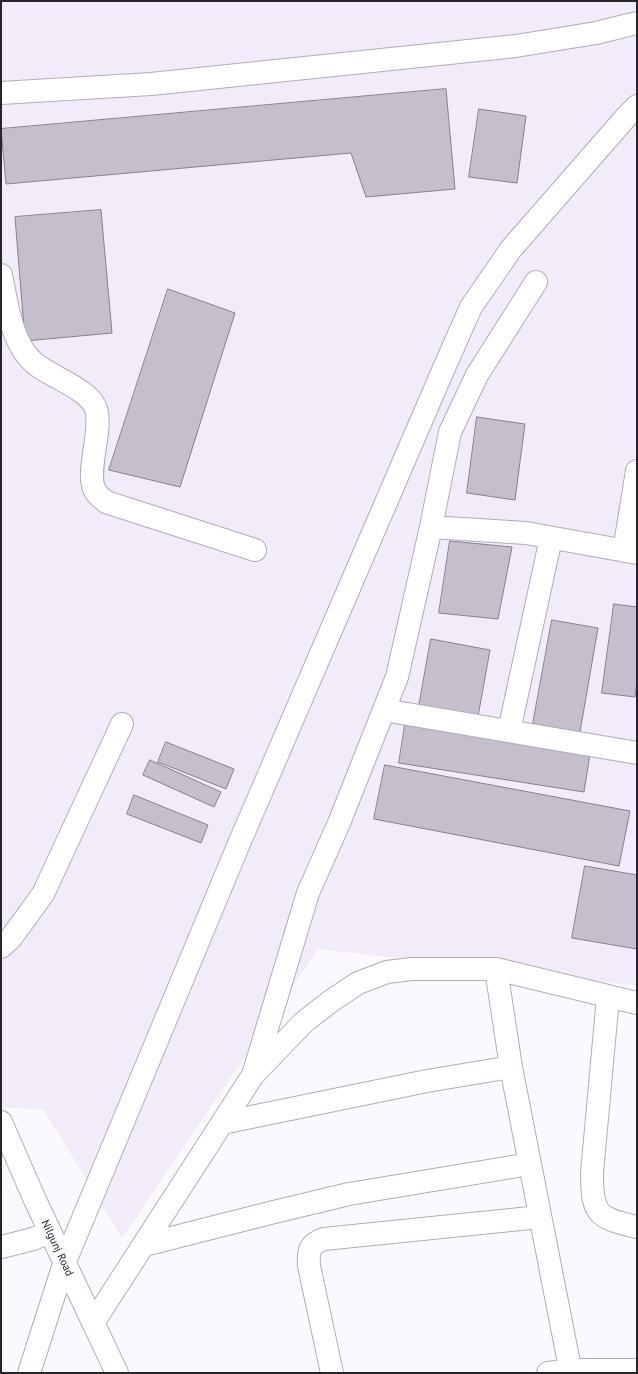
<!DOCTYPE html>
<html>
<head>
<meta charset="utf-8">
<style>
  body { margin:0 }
  #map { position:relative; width:638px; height:1374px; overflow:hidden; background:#fcf8ff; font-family:"PT Sans",sans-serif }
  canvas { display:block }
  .frame { position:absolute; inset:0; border:2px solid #27242a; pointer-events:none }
</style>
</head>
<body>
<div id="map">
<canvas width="638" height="1374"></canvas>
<div class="frame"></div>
</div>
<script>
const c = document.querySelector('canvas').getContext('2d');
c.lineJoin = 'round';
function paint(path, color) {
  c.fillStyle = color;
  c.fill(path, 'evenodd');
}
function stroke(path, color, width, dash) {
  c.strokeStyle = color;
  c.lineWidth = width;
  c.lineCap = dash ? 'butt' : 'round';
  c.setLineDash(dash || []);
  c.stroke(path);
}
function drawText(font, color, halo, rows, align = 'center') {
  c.font = font + ' "PT Sans",sans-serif';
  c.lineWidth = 4;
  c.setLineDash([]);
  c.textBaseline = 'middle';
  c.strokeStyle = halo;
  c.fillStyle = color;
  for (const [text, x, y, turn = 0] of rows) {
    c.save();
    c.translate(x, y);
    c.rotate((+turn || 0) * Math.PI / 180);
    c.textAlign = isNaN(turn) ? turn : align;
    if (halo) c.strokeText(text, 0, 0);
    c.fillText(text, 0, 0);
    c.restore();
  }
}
paint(new Path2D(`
  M1,1h636v985l-319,-37 -196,289 -78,-128 -43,-3z`), '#f2ebf9');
const building = new Path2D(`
  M446,89l9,100 -89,8 -15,-44 -345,31 -5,-55z
  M479,109l47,7 -9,67 -48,-6z
  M101,210l11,123 -87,8 -10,-124z
  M168,289l67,24 -55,174 -71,-17z
  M477,417l48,7 -10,76 -48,-7z
  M450,541l62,6 -14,72 -59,-6z
  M614,604l23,3v75l-2,15 -33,-4z
  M552,620l46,8 -18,104 -47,-8z
  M431,639l59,11 -13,72 -59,-10z
  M405,725l185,29 -6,38 -185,-29z
  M166,742l68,27 -8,20 -68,-27z
  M150,760l71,32 -7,15 -71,-32z
  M385,765l245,46 -11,55 -245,-47z
  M134,795l74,30 -7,18 -74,-29z
  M585,866l52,9v74l-65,-11z`);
paint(building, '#c6becd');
stroke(building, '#87808e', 1);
const minor = new Path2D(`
  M1,93l150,-9 365,-38 80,-13 41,-10
  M1,275c6,28 10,67 32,87 15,14 57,27 63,47 7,22 -11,63 -1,82 2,4 8,8 11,11l149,48
  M431,527l19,-95 27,-57 59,-93
  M624,551l13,-80
  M384,710l253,43
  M509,731l42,-193
  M1,947l10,-9 32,-44 79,-170
  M496,969l15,98 60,306
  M608,997l-16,176c0,41 5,45 45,54
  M253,1075l55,-182 31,-70 58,-146 34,-150 95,6 111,20
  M1,1122l34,78 82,173
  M222,1123l205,-42 84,-14
  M144,1245l126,-32 79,-19 181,-30
  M1,1247l32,-8 17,-7
  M93,1323l160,-248 51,-53 27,-21 27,-18 29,-11 25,-3h84l141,34
  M29,1373l35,-109 174,-418 206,-478 27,-61 40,-58 116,-133 10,-10
  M332,1373l-23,-107c-1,-15 0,-22 15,-27l216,-22
  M548,1373l23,-3h66`);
stroke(minor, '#b3abba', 24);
stroke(minor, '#fff', 22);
drawText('11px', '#27242a', '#fcf8ff', [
  ["Nilgunj Road",57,1248,65]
]);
</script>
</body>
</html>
